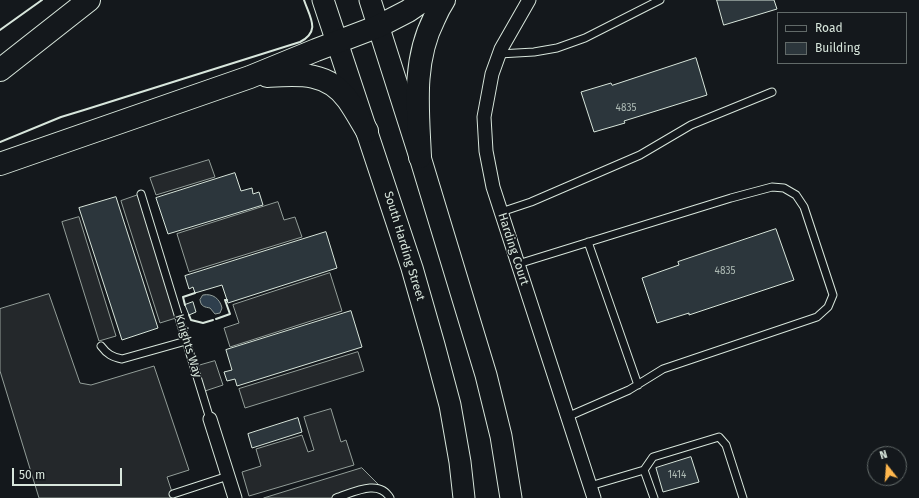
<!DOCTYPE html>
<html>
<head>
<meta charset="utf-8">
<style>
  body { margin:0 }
  #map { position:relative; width:919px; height:498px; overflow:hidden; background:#14181c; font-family:"Fira Sans",sans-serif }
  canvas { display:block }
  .legend { position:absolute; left:777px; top:12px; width:130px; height:52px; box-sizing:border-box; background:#14181c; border:1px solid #626a69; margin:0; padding:5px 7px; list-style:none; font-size:12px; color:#d8e6dc }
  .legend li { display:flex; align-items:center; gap:8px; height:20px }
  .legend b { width:20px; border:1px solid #626a69 }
  .north { position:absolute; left:867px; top:446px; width:40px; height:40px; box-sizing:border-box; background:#14181c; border:1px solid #626a69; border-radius:50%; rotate:343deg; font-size:11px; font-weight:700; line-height:16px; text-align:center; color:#d8e6dc }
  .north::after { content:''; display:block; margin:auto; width:14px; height:18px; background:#ffb74d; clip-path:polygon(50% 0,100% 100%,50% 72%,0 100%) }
  .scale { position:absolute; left:12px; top:468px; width:110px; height:18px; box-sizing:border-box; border:2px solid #d8e6dc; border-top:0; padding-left:5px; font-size:12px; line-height:14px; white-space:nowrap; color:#d8e6dc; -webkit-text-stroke:3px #14181c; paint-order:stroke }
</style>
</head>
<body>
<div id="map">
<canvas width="919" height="498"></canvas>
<ul class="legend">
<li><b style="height:5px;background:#14181c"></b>Road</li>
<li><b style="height:11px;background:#2c363c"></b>Building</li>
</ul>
<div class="north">N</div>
<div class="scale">50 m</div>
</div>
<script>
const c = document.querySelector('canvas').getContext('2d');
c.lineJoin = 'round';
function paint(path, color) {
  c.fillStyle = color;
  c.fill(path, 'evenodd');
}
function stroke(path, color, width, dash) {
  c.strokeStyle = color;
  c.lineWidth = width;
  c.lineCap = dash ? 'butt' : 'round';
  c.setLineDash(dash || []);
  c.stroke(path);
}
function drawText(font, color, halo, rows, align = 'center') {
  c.font = font + ' "Fira Sans",sans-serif';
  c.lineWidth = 3;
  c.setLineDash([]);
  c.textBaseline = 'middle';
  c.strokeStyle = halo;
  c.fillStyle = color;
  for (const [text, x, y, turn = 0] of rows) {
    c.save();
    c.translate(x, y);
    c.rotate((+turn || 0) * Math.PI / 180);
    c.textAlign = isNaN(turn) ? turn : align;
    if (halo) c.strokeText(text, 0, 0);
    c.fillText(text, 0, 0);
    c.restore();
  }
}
const parking = new Path2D(`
  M209,160l6,17 -59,18 -6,-17z
  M141,194l38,123 -19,6 -39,-122z
  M278,202l6,18 11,-3 7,20 -113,35 -12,-38z
  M79,217l37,119 -17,5 -37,-119z
  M330,273l12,38 -112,36 -6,-19 15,-5 -6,-18z
  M49,294l31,89 11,2 63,-19 35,104 -22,7 7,21h-135l-39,-127v-62z
  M358,352l6,19 -119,37 -6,-19z
  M215,361l8,24 -21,7 -8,-25z
  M331,409l10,33 5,-2 8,25 -105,31 -7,-24 19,-6 -5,-17 46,-14 6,17 6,-2 -10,-33z
  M362,468l25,25 -8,-5 -43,10h-72z`);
paint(parking, '#24282b');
stroke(parking, '#939e99', 1);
const water = new Path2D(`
  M203,295c10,-2 17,4 19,13l-2,5 -5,1 -5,-6c-5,-1 -9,-1 -10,-8z`);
paint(water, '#2f3f4d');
stroke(water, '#939e99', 1);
const building = new Path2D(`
  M717,0h57l3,9 -53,16z
  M696,58l11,37 -83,26 1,2 -31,9 -13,-40 30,-9 1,2z
  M235,173l6,18 11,-3 1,6 6,-2 4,13 -95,29 -12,-36z
  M116,197l42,131 -36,12 -43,-132z
  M776,229l18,51 -105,35v-2l-32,10 -15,-45 37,-13 -1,-3z
  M326,232l11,36 -109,35 -6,-18 -27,8 -2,-6 -4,2 -4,-13z
  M193,302l3,10 -7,3 -4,-10z
  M351,311l11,36 -125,39 -2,-7 -8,2 -3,-9 8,-2 -6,-20z
  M298,418l4,14 -50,16 -4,-14z
  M691,457l8,25 -36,10 -7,-24z`);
paint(building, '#2c363c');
stroke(building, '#d8e6dc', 1);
const lane = new Path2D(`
  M499,54l35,-2 23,-4 28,-10 75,-38
  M141,194l69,225
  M501,212l30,-10 109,-47 51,-30 81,-33
  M588,242l50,143
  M518,264l213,-66 41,-11 12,1 12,7 8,12 29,88 -5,12 -11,10 -154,52 -34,21 -62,27
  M101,346c6,8 11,11 21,13l64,-18
  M644,470l9,-13 66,-20 7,8 17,53
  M590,486l54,-16 10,28
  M173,494l55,-18
  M336,498c16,-5 43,-20 54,0`);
const street = new Path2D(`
  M529,0l-28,49 -9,25 -8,43 2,34 7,36 101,311
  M210,419l25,79`);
const primary = new Path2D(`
  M323,0l89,268 22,77 16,60 10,57 4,36
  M370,0l50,157 66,218 15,61 10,62`);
const highway = new Path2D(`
  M0,70l89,-70
  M267,76c31,-2 61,-5 81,24 7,10 13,21 19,31
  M420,157c-2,-46 -8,-95 14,-138 3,-7 6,-13 10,-19
  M0,164l250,-87 66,-27 63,-24 29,-15 16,-11`);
stroke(lane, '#d8e6dc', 9);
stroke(street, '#d8e6dc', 15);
stroke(primary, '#d8e6dc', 23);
stroke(highway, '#d8e6dc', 24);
stroke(lane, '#14181c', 7);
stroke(street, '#14181c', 13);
stroke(primary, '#14181c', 21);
stroke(highway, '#14181c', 22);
stroke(new Path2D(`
  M0,30l42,-30
  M0,142l61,-25 23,-7 216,-68c21,-11 10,-24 4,-42
  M185,305l-2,-8 12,-4
  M189,315l2,5 12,3 10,-3
  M216,319l14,-5 -5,-14h2`), '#d8e6dc', 2);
drawText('10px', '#adbab4', null, [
  ["4835",626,108],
  ["4835",725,271],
  ["1414",677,475]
]);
drawText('12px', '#d8e6dc', '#14181c', [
  ["South Harding Street",404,246,73],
  ["Harding Court",513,249,72],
  ["Knights Way",188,346,73]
]);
</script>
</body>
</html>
